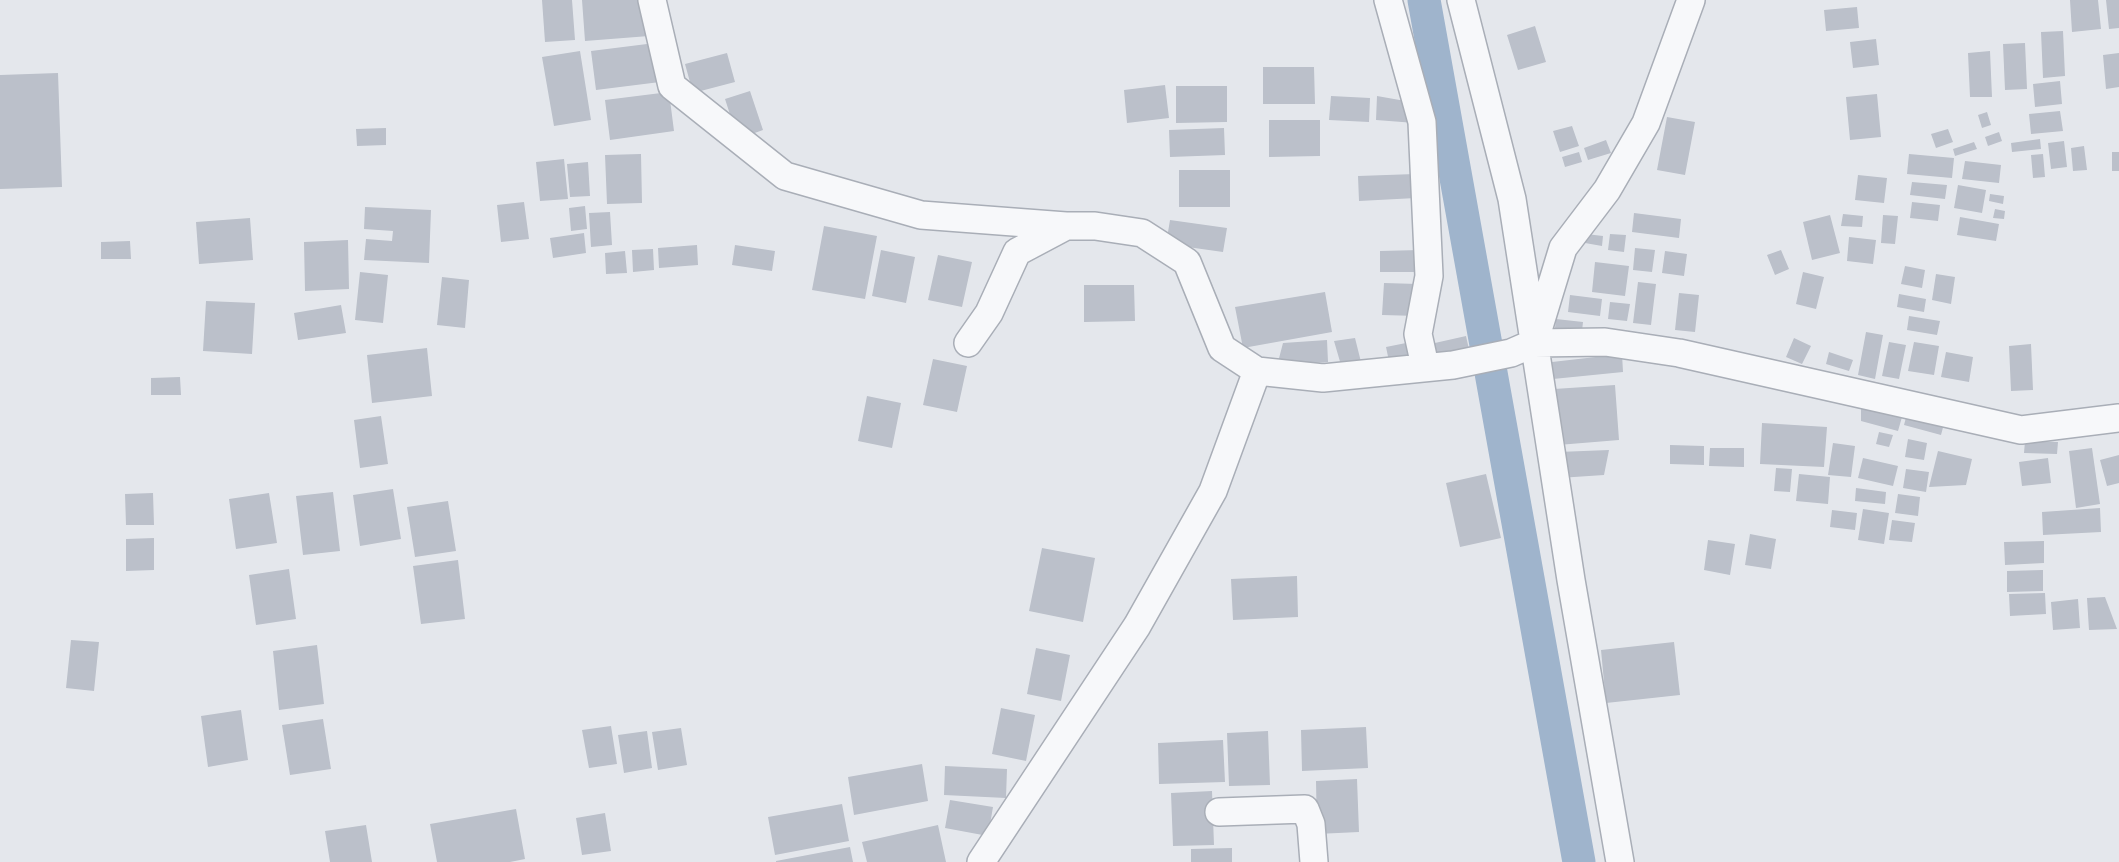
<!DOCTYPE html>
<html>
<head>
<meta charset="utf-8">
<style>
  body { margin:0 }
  canvas { display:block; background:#e4e7ec }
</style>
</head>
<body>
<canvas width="2119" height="862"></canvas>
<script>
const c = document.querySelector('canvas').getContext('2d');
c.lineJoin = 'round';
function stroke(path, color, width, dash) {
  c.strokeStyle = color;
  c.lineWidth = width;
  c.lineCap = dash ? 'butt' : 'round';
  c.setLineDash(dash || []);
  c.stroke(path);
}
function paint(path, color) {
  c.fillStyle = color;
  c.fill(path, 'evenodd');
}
stroke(new Path2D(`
  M1424,0l155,862`), '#9fb4cc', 33);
paint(new Path2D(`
  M542,0h30l3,40 -30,2z
  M582,0h64l3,36 -64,5z
  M2070,0h28l3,29 -29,3z
  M2106,0h13v28l-10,1z
  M1857,7l2,21 -33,3 -2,-21z
  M1535,26l11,36 -28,8 -11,-35z
  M2063,31l2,45 -22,2 -2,-46z
  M1876,39l3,26 -26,3 -3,-26z
  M655,43l5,39 -64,8 -5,-39z
  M2025,43l2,46 -22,1 -2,-46z
  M580,51l11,69 -37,6 -12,-69z
  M1990,51l2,46h-22l-2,-44z
  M727,53l8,29 -42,11 -8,-29z
  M2119,53v34l-13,2 -3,-34z
  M1263,67h51l1,37h-52z
  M58,73l4,114 -62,2v-114z
  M2060,81l2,23 -27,3 -2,-23z
  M1165,85l4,33 -42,5 -3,-33z
  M1176,86h51v36l-51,1z
  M750,91l13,39 -25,9 -13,-40z
  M669,92l5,39 -64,9 -5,-40z
  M1877,94l4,43 -31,3 -4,-43z
  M1331,96l39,2 -1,24 -40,-2z
  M1377,96l34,6 4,21 -39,-3z
  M2060,111l3,20 -32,3 -2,-20z
  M1987,112l4,13 -9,3 -4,-13z
  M1667,117l28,5 -10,53 -28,-5z
  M1269,120h51v36l-51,1z
  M1572,126l7,20 -19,6 -7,-21z
  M386,128v17l-29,1 -1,-17z
  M1224,128l1,27 -55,2 -1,-27z
  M1948,129l5,13 -17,6 -5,-14z
  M1999,132l3,9 -14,5 -3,-9z
  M2040,139l1,10 -29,3 -1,-9z
  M1606,140l5,13 -23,7 -4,-12z
  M2064,141l3,26 -16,2 -3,-26z
  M1974,142l3,7 -22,7 -2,-7z
  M2084,146l3,24 -14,1 -2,-23z
  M1579,152l3,10 -17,5 -3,-10z
  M2112,152h7v19h-7z
  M641,154l1,49 -35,1 -2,-49z
  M1909,154l45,4 -2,20 -45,-4z
  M2043,154l2,23 -12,1 -2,-23z
  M564,159l4,40 -28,2 -4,-39z
  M1965,161l36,4 -2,18 -37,-4z
  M588,162l2,34 -20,1 -3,-33z
  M1179,170h51v37h-51z
  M1415,174l1,24 -57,3 -1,-25z
  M1858,175l29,3 -3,25 -29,-3z
  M1912,182l35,3 -2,14 -35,-4z
  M1958,185l28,5 -4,23 -28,-5z
  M1990,194l14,2 -1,8 -14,-3z
  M524,202l5,37 -28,3 -4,-37z
  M1912,202l28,3 -2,16 -28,-3z
  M585,206l2,23 -16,2 -2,-23z
  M365,207l66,3 -2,53 -65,-3 2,-21 26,2 1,-10 -29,-2z
  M1995,209l10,2 -1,8 -11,-1z
  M610,212l2,33 -21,2 -2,-34z
  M1634,213l47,6 -2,19 -47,-6z
  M1843,214l20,2 -1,11 -21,-1z
  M1830,215l10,38 -28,7 -9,-38z
  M1883,215l15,1 -3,28 -14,-1z
  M1960,217l39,7 -3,17 -39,-6z
  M250,218l3,42 -54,4 -3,-42z
  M1170,220l57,8 -4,24 -57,-8z
  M824,226l53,10 -12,63 -53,-9z
  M584,233l2,20 -33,5 -3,-20z
  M1586,234l17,2 -1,10 -17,-3z
  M1610,234l16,1 -2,17 -16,-2z
  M1849,237l27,3 -3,24 -26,-3z
  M348,240l1,49 -44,2 -1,-49z
  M130,241l1,18h-30v-17z
  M697,245l1,20 -39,3 -1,-20z
  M735,245l40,6 -3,20 -40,-6z
  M1635,248l20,2 -3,22 -19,-2z
  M653,249l1,21 -21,2 -1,-22z
  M881,250l34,7 -9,46 -34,-7z
  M1420,250l1,22h-41v-21z
  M1781,250l8,19 -14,6 -8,-20z
  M625,251l2,22 -21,1 -1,-21z
  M1665,251l22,3 -3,22 -22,-3z
  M938,255l34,7 -10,45 -34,-7z
  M1595,262l34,4 -4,30 -33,-4z
  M1905,266l20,4 -3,18 -21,-4z
  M360,272l28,3 -5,48 -28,-3z
  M1803,272l21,5 -8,32 -20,-5z
  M1936,274l19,3 -4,27 -19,-4z
  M442,277l27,3 -4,48 -28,-3z
  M1638,282l18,2 -5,41 -18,-2z
  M1384,283l34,1v32l-36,-1z
  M1084,285h50l1,36 -51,1z
  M1325,292l7,40 -89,16 -8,-41z
  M1679,293l20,2 -4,37 -20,-2z
  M1899,294l27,5 -2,13 -27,-5z
  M1570,295l32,4 -2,17 -32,-4z
  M206,301l49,2 -3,51 -49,-3z
  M1610,302l20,2 -3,17 -19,-2z
  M341,305l5,28 -48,7 -4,-27z
  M1909,316l31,5 -3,14 -30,-5z
  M1556,319l27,3 -1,9 -27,-3z
  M1866,332l17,3 -8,44 -17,-4z
  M1466,336l4,18 -40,9 -4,-18z
  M1355,338l7,28 -21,-1 -7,-24z
  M1794,338l17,8 -9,18 -16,-7z
  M1327,340l1,22 -51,4 6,-23z
  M1889,342l17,3 -7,34 -17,-3z
  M1914,342l25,4 -5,29 -26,-4z
  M1406,343l4,19 -20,4 -4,-19z
  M2031,344l2,46 -22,1 -2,-45z
  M427,348l5,48 -60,7 -5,-48z
  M1829,352l24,8 -4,11 -23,-7z
  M1946,352l27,5 -4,25 -28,-5z
  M1622,354l1,18 -70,7 -1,-17z
  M933,359l34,7 -10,46 -34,-7z
  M180,377l1,18h-30v-17z
  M1615,385l4,55 -61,5 -4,-56z
  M867,396l34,7 -9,45 -34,-7z
  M1861,398l43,12 -6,21 -37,-10z
  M1908,410l37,10 -4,15 -37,-10z
  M381,416l7,48 -28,4 -6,-48z
  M1762,423l65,4 -3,40 -64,-3z
  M1879,432l14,3 -4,12 -13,-3z
  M1908,439l19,4 -3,17 -19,-3z
  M2025,441l33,1 -1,12 -33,-1z
  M1833,443l22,3 -4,31 -23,-2z
  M1670,445l34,1v19l-34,-1z
  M1710,448h34v19l-35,-1z
  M2092,448l8,56 -24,4 -7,-57z
  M1609,450l-5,25 -45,3 -1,-26z
  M1938,451l34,8 -6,26 -37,2z
  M2119,455v28l-12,3 -7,-26z
  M1863,458l35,8 -5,20 -35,-8z
  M2048,458l3,25 -29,3 -3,-24z
  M1776,468l16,1 -2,23 -16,-1z
  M1906,469l23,3 -3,20 -23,-4z
  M1486,474l15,64 -41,9 -14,-64z
  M1799,474l31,3 -2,27 -32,-3z
  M1856,488l30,4 -1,12 -30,-3z
  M393,489l8,50 -41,7 -7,-51z
  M333,492l7,59 -37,4 -7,-59z
  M153,493l1,32h-28l-1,-31z
  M269,493l8,50 -41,6 -7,-50z
  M1898,494l22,3 -2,19 -23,-3z
  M448,501l8,50 -41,6 -8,-50z
  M2100,508l1,24 -58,3 -1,-23z
  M1863,509l26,4 -5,31 -26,-4z
  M1832,510l25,3 -2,17 -25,-3z
  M1892,520l23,3 -3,19 -23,-2z
  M1750,534l26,5 -5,30 -26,-4z
  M154,538v32l-28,1v-32z
  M1708,540l27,4 -5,31 -26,-5z
  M2044,541v22l-39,2 -1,-23z
  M1042,548l53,10 -12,64 -54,-11z
  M458,560l7,59 -44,5 -8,-58z
  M289,569l7,50 -40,6 -7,-50z
  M2043,570v21l-36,1v-21z
  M1297,576l1,41 -65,3 -2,-41z
  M2045,593l1,21 -36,2 -1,-22z
  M2105,597l12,32 -28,1 -2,-32z
  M2078,599l2,29 -27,2 -2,-28z
  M71,640l28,2 -5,49 -28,-3z
  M1674,642l6,53 -74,8 -5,-53z
  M317,645l7,59 -45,6 -6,-59z
  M1036,648l34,7 -9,46 -34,-7z
  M1001,708l34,7 -9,46 -34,-7z
  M241,710l7,50 -40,7 -7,-51z
  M323,719l8,50 -41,6 -8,-50z
  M611,726l6,38 -28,4 -7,-38z
  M1366,727l2,41 -66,3 -1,-41z
  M681,728l6,37 -29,5 -6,-38z
  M647,731l5,37 -28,5 -6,-38z
  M1268,731l2,54 -41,1 -2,-53z
  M1223,740l2,42 -66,2 -1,-41z
  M922,764l6,37 -74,14 -6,-38z
  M945,766l62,3 -1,29 -62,-3z
  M1357,779l2,53 -42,2 -1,-53z
  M1212,791l2,54 -41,1 -2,-53z
  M950,800l43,7 -5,29 -43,-8z
  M842,804l7,37 -74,14 -7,-38z
  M516,809l9,50 -15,3h-73l-7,-38z
  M605,813l6,38 -29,4 -6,-37z
  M366,825l6,37h-42l-5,-31z
  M938,825l8,37h-79l-5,-20z
  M850,847l3,15h-77v-1z
  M1232,848v14h-41v-13z`), '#bbc0ca');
const street = new Path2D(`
  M652,0l20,86 113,90 136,39 145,11
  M1388,0l34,122 7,154 -11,58 7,32
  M1461,0l51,199 59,381 49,282
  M968,343l21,-30 28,-61 49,-26h29l47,7 45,29 35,86 35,23
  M1534,343l71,-1 74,11 342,77 98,-12
  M1219,812l86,-3 6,15 3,38
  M981,862l156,-236 76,-135 44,-120 66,7 130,-13 58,-12 23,-10 29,-95 44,-58 39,-67 45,-123`);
stroke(street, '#a9aeb7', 30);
stroke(street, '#f7f8fa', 27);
</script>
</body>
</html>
